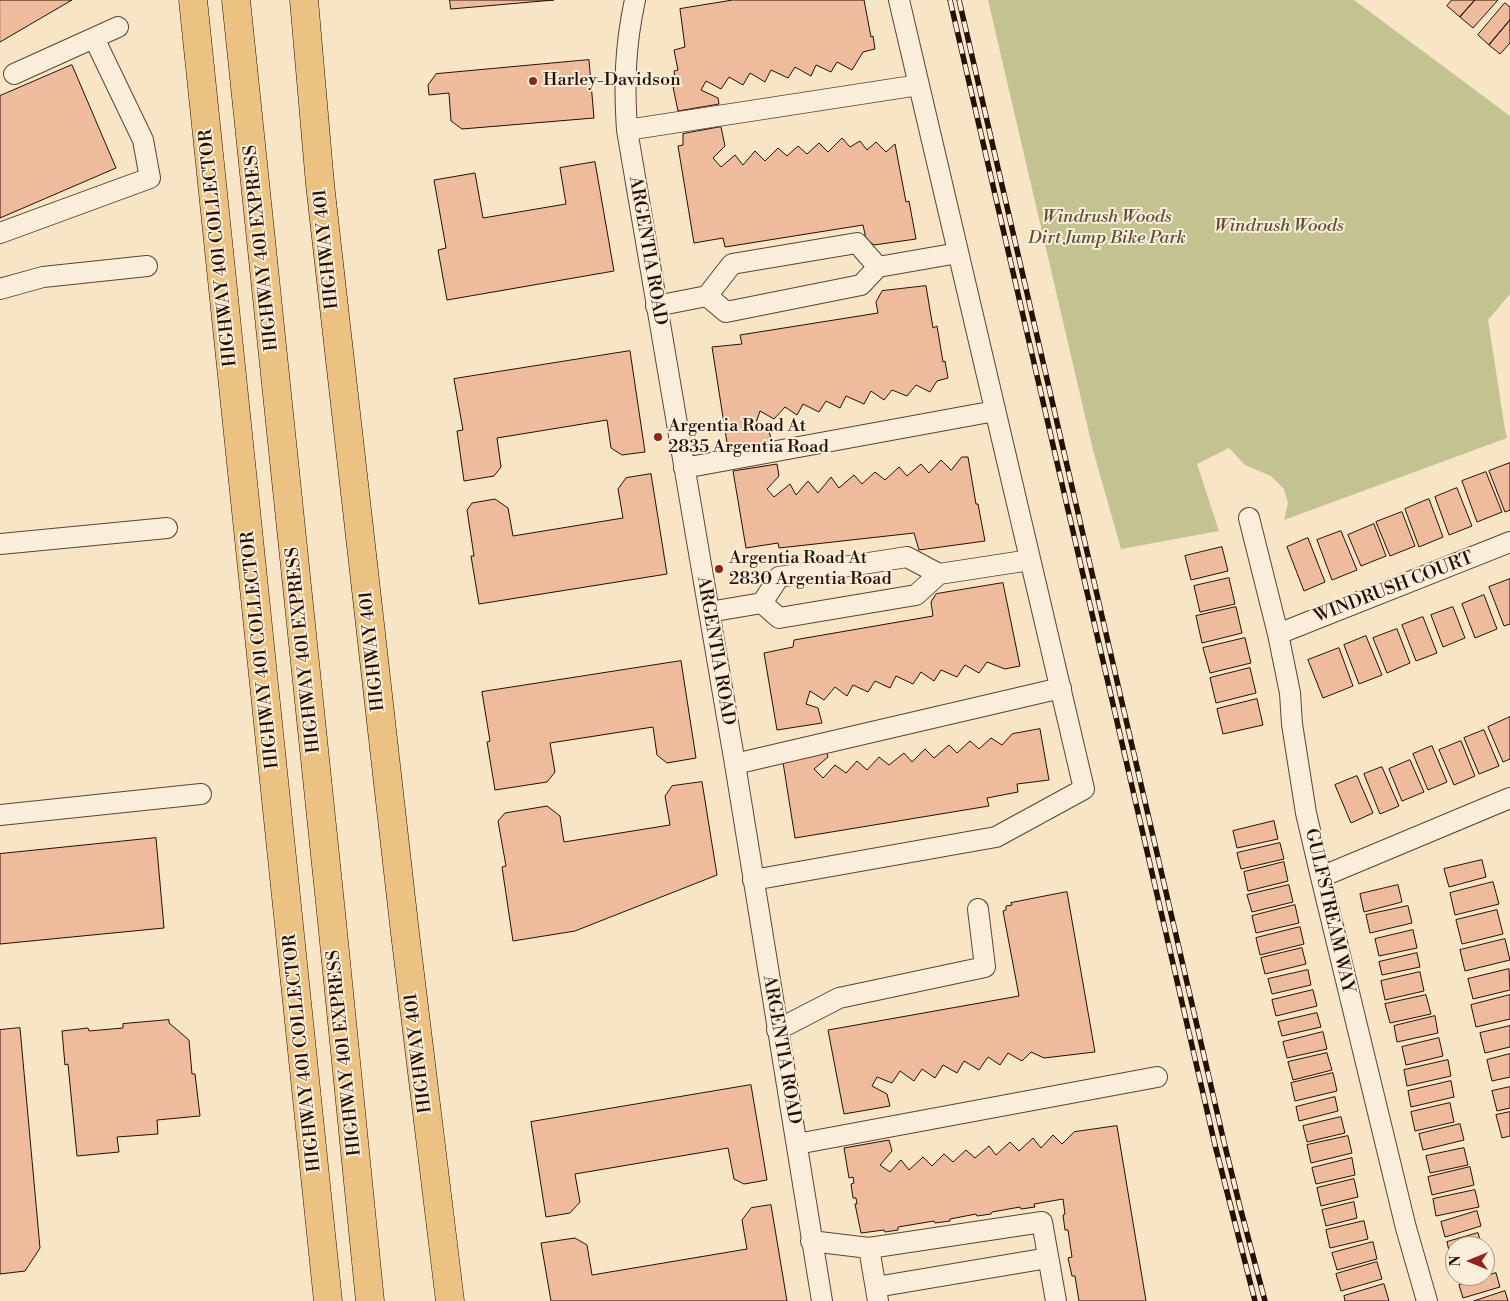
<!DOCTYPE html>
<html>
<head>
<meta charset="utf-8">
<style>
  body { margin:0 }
  #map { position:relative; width:1510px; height:1301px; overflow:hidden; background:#f7e5c6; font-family:"Libre Bodoni",serif }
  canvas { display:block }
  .north { position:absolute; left:1445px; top:1236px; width:50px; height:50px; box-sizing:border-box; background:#faeeda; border:1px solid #a59584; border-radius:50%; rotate:270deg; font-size:14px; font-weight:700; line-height:20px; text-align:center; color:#260f03 }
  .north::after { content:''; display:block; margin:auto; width:18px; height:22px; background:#8f2418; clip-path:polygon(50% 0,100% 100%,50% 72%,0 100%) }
</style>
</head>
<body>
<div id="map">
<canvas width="1510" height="1301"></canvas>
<div class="north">N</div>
</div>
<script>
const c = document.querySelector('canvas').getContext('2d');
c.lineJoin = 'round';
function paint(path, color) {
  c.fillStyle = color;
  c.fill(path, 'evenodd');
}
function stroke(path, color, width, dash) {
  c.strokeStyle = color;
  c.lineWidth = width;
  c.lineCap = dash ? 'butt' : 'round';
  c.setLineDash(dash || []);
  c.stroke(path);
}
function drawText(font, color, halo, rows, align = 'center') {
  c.font = font + ' "Libre Bodoni",serif';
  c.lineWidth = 4;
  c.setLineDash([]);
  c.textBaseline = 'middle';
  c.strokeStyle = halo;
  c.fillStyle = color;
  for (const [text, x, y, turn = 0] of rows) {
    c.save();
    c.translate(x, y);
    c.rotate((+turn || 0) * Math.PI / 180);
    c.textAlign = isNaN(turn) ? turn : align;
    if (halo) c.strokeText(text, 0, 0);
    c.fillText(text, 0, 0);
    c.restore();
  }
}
paint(new Path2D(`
  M988,0h366l156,116v178l-22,26 17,110 2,8 -223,82 4,-17 -4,-14 -13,-13 -26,-11 -16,-17 -32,16 22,67 -98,18 -28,-99z`), '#c3c291');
const building = new Path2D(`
  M0,0h72l-72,42z
  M450,0h104l-103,9z
  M733,0h131l7,37 2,-1 2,13 -12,3 -11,18 -15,-8 -6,10 -15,-7 -5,11 -16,-9 -7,11 -17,-8 -6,12 -15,-9 -7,12 -14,-8 -8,12 -15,-8 -5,9 17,8 1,6 -41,7 -5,-24 3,-1 -2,-15 4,-1 -4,-20 11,-3 -5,-38z
  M1452,0h23l-15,17 -13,-11z
  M1475,0h23l-25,28 -13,-11z
  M1505,3l5,4v13l-21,25 -11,-10z
  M1510,20v23l-10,11 -11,-9z
  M589,60l5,58 -132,11 -11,-8 -2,-28 -20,2 -1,-10 8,-11z
  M72,65l44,103 -116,50v-122z
  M721,127l4,19 -12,12 8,9 14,-12 8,10 12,-14 10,10 13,-13 9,8 11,-10 9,8 12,-11 9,9 14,-14 8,9 10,-6 7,9 9,-8 10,10 9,-8 11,58 3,-1 7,38 -42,6 -8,-6 -3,-14 -138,22 -2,-9 -29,5 -16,-97 5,-1v-11z
  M595,162l19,109 -167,29 -9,-50 8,-2 -12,-68 41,-7 8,45 83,-14 -6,-36z
  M926,286l7,42 4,-2 6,36 2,-1 3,17 -11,3 -7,11 -14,-7 -9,11 -15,-6 -8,10 -13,-9 -7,13 -18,-8 -6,12 -14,-7 -7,11 -16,-8 -6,11 -12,-8 -11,12 -14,-8 -4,12 12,5 4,14 -44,7 -16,-102 30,-3 -2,-9 138,-22 -2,-11 6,-11z
  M630,351l15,101 -23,3 -11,-7 -4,-28 -110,18 4,29 -7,9 -30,5 -7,-50 6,-1 -9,-51z
  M962,457h6l8,47h2l7,37 -66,9 -5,-17 -135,15 -1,-5 -32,5 -13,-77 44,-7 2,12 -12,13 7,8 16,-13 6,11 12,-14 10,12 13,-16 8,11 15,-13 8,9 13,-12 10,8 14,-13 8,9 14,-12 8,9 12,-13 10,10z
  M1510,463v47l-5,2 -16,-41z
  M1486,472l16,40 -25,10 -15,-41z
  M651,474l16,100 -188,30 -8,-48h3l-7,-46 5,-7 23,-4 13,9 5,28 110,-18 -5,-29 8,-11z
  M1457,488l15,38 -23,9 -14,-38z
  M1429,499l14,38 -24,10 -14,-38z
  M1402,512l13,34 -25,10 -14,-34z
  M1374,524l12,32 -25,10 -13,-31z
  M1341,531l16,39 -25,10 -15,-40z
  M1308,538l17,44 -21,9 -17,-44z
  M1222,547l6,24 -37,9 -6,-24z
  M1229,578l6,26 -35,8 -6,-26z
  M1510,579v45l-6,2 -15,-39z
  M1003,583l17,83 -15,3 -18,-7 -8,11 -14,-8 -8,12 -16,-7 -7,11 -13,-9 -8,12 -17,-8 -6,12 -15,-7 -7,11 -15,-7 -6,11 -12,-9 -11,13 -14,-9 -4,13 12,4 4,15 -45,7 -13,-77 29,-6 1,-7 139,-24 -2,-14 5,-8z
  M1484,595l13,34 -22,9 -13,-34z
  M1236,607l6,26 -40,10 -6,-27z
  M1453,607l12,31 -22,9 -12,-32z
  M1423,617l14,36 -21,8 -14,-36z
  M1397,629l13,34 -23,10 -14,-35z
  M1366,636l16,39 -23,9 -15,-39z
  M1245,638l6,25 -41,10 -7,-25z
  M1339,648l14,38 -30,12 -15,-38z
  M681,661l15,97 -29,5 -10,-8 -4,-28 -103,16 5,29 -8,10 -52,8 -8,-48 3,-1 -8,-49z
  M1250,668l6,25 -40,10 -6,-25z
  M1257,699l6,26 -40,9 -6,-25z
  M1510,717v42l-7,3 -15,-35z
  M1040,729l9,51 -32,4 1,8 -31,6 2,8 -194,32 -13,-82 43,-10 3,11 -14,12 9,9 12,-13 11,8 11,-12 10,9 12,-13 10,8 15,-12 8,9 13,-13 9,9 15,-13 8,8 13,-12 9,8 12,-11 11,7 10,-11z
  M1484,730l15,36 -20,8 -15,-36z
  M1461,741l14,35 -21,9 -15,-35z
  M1432,746l15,36 -19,8 -15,-36z
  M1410,760l14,32 -22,9 -13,-32z
  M1382,767l17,39 -19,8 -16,-40z
  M1357,776l16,37 -22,10 -16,-38z
  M702,782l15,93 -142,56 -62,10 -11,-74 4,-1 -8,-45 7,-8 42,-7 13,10 4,26 106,-17 -5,-29 7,-10z
  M1274,821l4,18 -41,9 -4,-17z
  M156,838l8,90 -164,16v-90z
  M1280,843l4,16 -43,10 -4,-16z
  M1482,860l4,17 -37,10 -5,-18z
  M1284,862l4,19 -40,10 -4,-19z
  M1493,882l6,22 -44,11 -5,-22z
  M1289,885l4,17 -41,10 -5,-17z
  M1398,885l4,17 -38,10 -4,-18z
  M1067,892l28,160 -51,6 -13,-6 -9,9 -14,-8 -8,12 -12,-8 -9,13 -15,-9 -7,12 -14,-8 -8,13 -13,-9 -8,12 -14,-10 -8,12 -15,-6 -5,9 15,8 3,12 -46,8 -16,-84 191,-34 -16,-85 3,-1v-4l6,-1 -1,-2z
  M1295,905l4,18 -43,10 -4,-17z
  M1408,906l4,17 -42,10 -4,-18z
  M1497,910l6,24 -41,10 -6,-24z
  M1300,927l4,17 -44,11 -4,-17z
  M1413,930l4,18 -38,8 -4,-17z
  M1505,939l5,21 -45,11 -5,-21z
  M1302,948l4,16 -41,10 -4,-16z
  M1417,953l3,14 -38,8 -3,-13z
  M1509,969l1,21 -37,9 -5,-20z
  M1308,970l3,15 -39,9 -4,-15z
  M1420,972l4,19 -39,9 -4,-19z
  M1313,990l4,16 -41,10 -4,-16z
  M1426,995l5,19 -41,9 -5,-19z
  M1510,995v24l-34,8 -5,-22z
  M1317,1013l4,14 -39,9 -4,-14z
  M1435,1016l3,17 -41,9 -3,-16z
  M169,1020v3l20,17 3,34h3l5,42 -43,4 1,14 -41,3 2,15 -42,4 -9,-92 -3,1 -3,-34 26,-3 1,3 34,-3v-4z
  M1510,1026v21l-25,6 -5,-20z
  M20,1028l20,220 -15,23 -25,3v-244z
  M1323,1032l4,17 -40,9 -4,-16z
  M1439,1038l4,18 -37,9 -4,-18z
  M1327,1053l5,17 -39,10 -5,-18z
  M1510,1054v23l-18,4 -5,-21z
  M1448,1060l3,16 -44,10 -3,-16z
  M1333,1073l4,18 -42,10 -4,-18z
  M1451,1081l3,16 -43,10 -3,-16z
  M751,1085l16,95 -23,4 -10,-5 -6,-31 -153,26 5,28 -10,11 -24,4 -15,-95z
  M1510,1087v21l-13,3 -5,-20z
  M1335,1097l3,14 -39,10 -3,-14z
  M1450,1103l4,19 -39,9 -4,-19z
  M1510,1112v24l-8,2 -6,-23z
  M1341,1117l4,16 -38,9 -4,-16z
  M1460,1124l4,16 -41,10 -4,-16z
  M1117,1126l29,175h-67l-4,-25h-3l-4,-18 4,-1 -4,-27h-3l-2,-15 2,-1 -2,-15 -29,5 1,3 -14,2 -1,-2 -28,5 -1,2 -14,2 -1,-2 -26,5v2l-15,2 -1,-2 -36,6v3l-13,2 -1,-2 -23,3 -6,-29h2l-1,-6h-3l-2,-14 3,-1 -1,-6 -4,1 -5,-30 45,-8 3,11 -12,14 10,7 11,-12 8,10 14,-13 9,9 12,-12 9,8 13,-12 9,8 14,-12 7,9 14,-13 9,9 14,-13 8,10 12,-13 9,9 12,-12z
  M1348,1136l4,17 -41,10 -4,-18z
  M1464,1148l4,17 -38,8 -4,-17z
  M1352,1158l3,17 -39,9 -4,-16z
  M1470,1167l4,18 -42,10 -4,-18z
  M1354,1179l4,18 -37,9 -4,-18z
  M1475,1190l4,17 -43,9 -3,-17z
  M1354,1202l3,16 -31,8 -4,-16z
  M771,1205l16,96h-236l-10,-58 34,-5 12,7 5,30 155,-26 -5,-29 9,-12z
  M1477,1211l4,15 -36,11 -4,-15z
  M1364,1221l4,18 -38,9 -4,-18z
  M1478,1233l4,13h-27v12l-4,1 -4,-17z
  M1373,1242l4,17 -40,11 -5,-17z
  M1377,1262l5,17 -41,12 -5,-17z
  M1496,1273l4,14 -37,11 -4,-13z
  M1384,1284l5,17h-44l-1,-5z
  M1505,1291l3,10h-34z`);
paint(building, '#eebc9d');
stroke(building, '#260f03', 1);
const minor = new Path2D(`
  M635,0c-10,46 -11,84 -8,130l108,634 87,537
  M14,74l104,-47
  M627,130l292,-45
  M0,233l150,-55 -7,-38 -49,-102
  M0,289l43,-12 104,-11
  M707,296l25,-32 125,-21 21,24
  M656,306l51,-10 19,16 135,-27 17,-18 80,-14
  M684,468l311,-57
  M1249,518l29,116 12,59 2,31 14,89 15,64 85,351 21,73
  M0,544l167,-16
  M762,603l17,-26 128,-20 32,17
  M709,612l53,-9 17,15 137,-23 23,-21 91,-14
  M1278,634l232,-92
  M735,764l326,-76
  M0,815l201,-21
  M1321,877l189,-79
  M753,880l243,-43 88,-48 -185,-789
  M777,1030l62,-32 146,-31 -7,-58
  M797,1144l360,-67
  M811,1241l58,7 173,-26 14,79
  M869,1248l9,53
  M876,1287l172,-29`);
const highway = new Path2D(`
  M193,0l135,1301
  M236,0l96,922 38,379
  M304,0l16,184 85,749 45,368`);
stroke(minor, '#5a4434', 22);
stroke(highway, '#260f03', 29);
stroke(minor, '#faeeda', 20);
stroke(highway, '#ecc283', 28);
const rail = new Path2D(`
  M950,0l265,1145 40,156
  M959,0l265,1142 16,65 25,94`);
stroke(rail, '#260f03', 5.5);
stroke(rail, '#faeeda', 4, [11]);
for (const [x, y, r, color] of [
  [533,81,5,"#8f2418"],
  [658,437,5,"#8f2418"],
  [719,569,5,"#8f2418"]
]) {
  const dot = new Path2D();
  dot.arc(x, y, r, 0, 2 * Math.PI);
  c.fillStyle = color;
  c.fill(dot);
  stroke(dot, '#faeeda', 2);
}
drawText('18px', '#260f03', '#faeeda', [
  ["Harley-Davidson",543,81],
  ["Argentia Road At",668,427],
  ["2835 Argentia Road",668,448],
  ["Argentia Road At",729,559],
  ["2830 Argentia Road",729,580]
], 'left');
drawText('italic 18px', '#5d4e35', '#faeeda', [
  ["Windrush Woods",1107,218],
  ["Dirt Jump Bike Park",1107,239],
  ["Windrush Woods",1279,227]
]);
drawText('18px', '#260f03', '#faeeda', [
  ["HIGHWAY 401 COLLECTOR",219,248,-96],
  ["HIGHWAY 401 EXPRESS",262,248,-96],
  ["HIGHWAY 401",327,249,-96],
  ["ARGENTIA ROAD",647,251,80],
  ["WINDRUSH COURT",1394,588,-21],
  ["HIGHWAY 401 COLLECTOR",261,650,-96],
  ["HIGHWAY 401 EXPRESS",304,650,-96],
  ["HIGHWAY 401",373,651,-96],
  ["ARGENTIA ROAD",715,651,80],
  ["GULFSTREAM WAY",1329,911,77],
  ["ARGENTIA ROAD",781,1050,80],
  ["HIGHWAY 401 COLLECTOR",303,1053,-96],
  ["HIGHWAY 401 EXPRESS",345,1053,-96],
  ["HIGHWAY 401",419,1053,-97]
]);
</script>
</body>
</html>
